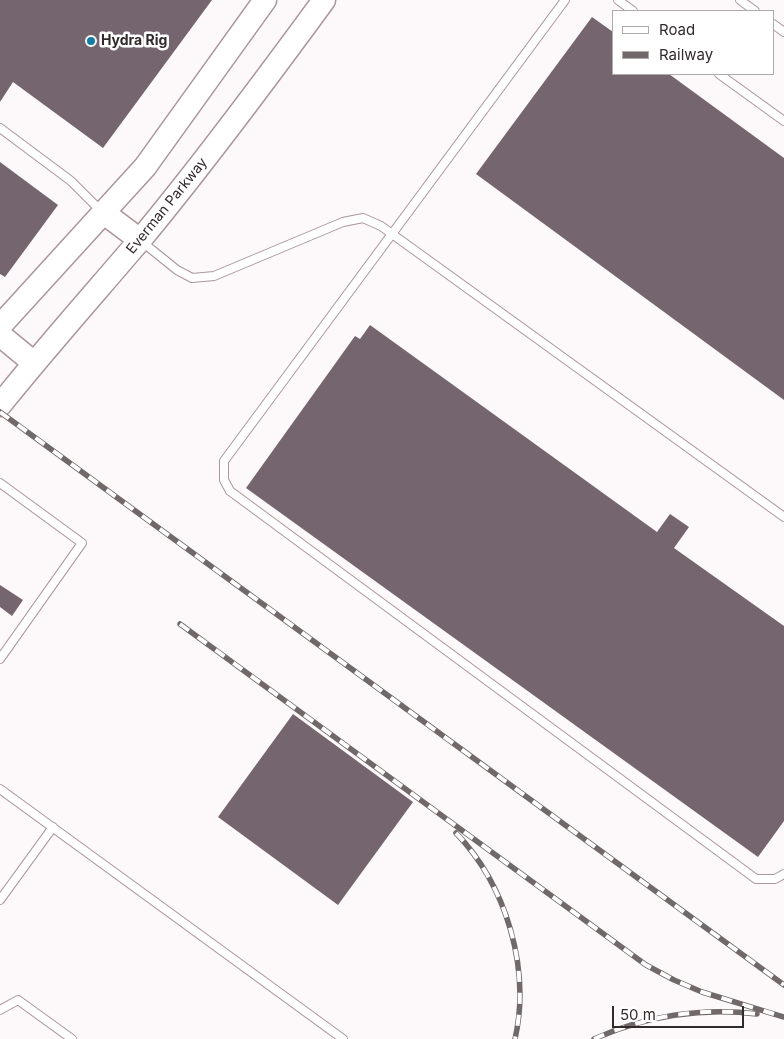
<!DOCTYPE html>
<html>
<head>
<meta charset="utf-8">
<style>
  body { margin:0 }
  #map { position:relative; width:784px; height:1039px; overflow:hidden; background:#fdf8f9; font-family:Inter,sans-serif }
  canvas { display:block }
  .legend { position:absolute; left:612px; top:10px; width:162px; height:65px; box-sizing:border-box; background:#fff; border:1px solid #adaaaa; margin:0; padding:6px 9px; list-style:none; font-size:15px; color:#322a2b }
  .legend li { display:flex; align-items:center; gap:10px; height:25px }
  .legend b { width:25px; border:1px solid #adaaaa }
  .scale { position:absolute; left:612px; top:1006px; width:132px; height:22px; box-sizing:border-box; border:2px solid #322a2b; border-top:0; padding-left:6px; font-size:15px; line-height:18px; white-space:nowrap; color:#322a2b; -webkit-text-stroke:4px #fff; paint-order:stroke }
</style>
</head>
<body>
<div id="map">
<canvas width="784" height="1039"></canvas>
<ul class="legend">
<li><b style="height:6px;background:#fff"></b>Road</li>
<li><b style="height:6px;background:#706869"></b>Railway</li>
</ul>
<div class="scale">50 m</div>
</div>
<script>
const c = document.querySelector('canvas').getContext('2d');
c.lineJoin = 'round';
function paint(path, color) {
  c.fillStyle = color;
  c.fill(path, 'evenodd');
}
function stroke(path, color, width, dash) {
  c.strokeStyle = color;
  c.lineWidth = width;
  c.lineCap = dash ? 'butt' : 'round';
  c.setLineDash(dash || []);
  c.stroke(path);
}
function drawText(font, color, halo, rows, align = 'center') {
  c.font = font + ' Inter,sans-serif';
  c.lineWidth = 5;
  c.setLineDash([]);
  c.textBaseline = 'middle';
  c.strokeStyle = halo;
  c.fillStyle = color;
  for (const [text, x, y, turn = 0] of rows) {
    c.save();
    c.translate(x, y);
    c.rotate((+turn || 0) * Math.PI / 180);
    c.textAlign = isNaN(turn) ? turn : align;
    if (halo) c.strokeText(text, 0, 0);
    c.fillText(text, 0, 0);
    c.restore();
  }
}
paint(new Path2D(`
  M0,0h212l-109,148 -90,-66 -13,20z
  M592,17l21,15v42h56l115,84v242l-308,-226z
  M0,162l58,43 -53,72 -5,-3z
  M370,325l287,207 13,-18 19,13 -15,21 110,78v195l-26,36 -512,-369 109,-152 5,3z
  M0,585l23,15 -11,16 -12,-9z
  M293,714l120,88 -75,103 -120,-88z`), '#75656f');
const lane = new Path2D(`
  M565,0l-341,461v19l6,11 526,388h19l9,-5
  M618,0l15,11
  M740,0l15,11
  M773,24l11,8
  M719,74l65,47
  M0,128l71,53 31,31
  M141,241l36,29 15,8 22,-2 129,-54 20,-4 18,8 403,291
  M0,483l82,60 -82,116
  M0,789l343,250
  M0,900l53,-73
  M0,1010l18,-10 54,39`);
const secondary = new Path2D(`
  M104,213l36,27
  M0,326l145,-159 120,-167
  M0,335l34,28
  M0,405c45,-56 93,-110 140,-165 64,-77 124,-158 184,-240`);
stroke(lane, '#ab969a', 10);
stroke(secondary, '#ab969a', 25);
stroke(lane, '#fff', 8);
stroke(secondary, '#fff', 22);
const rail = new Path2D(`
  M0,412l784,573
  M180,624l466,341 28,15 28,12 82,25
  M456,833c50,52 75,135 59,206
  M594,1039c51,-23 108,-32 163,-25`);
stroke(rail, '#706869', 5.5);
stroke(rail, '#fff', 4, [11]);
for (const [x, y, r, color] of [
  [91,41,5,"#137da7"]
]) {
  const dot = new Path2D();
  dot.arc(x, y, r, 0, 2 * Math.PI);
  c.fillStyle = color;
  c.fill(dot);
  stroke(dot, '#fff', 2);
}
drawText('bold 14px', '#322a2b', '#fff', [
  ["Hydra Rig",101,41]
], 'left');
drawText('14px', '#322a2b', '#fff', [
  ["Everman Parkway",167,206,-51]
]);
</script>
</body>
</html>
